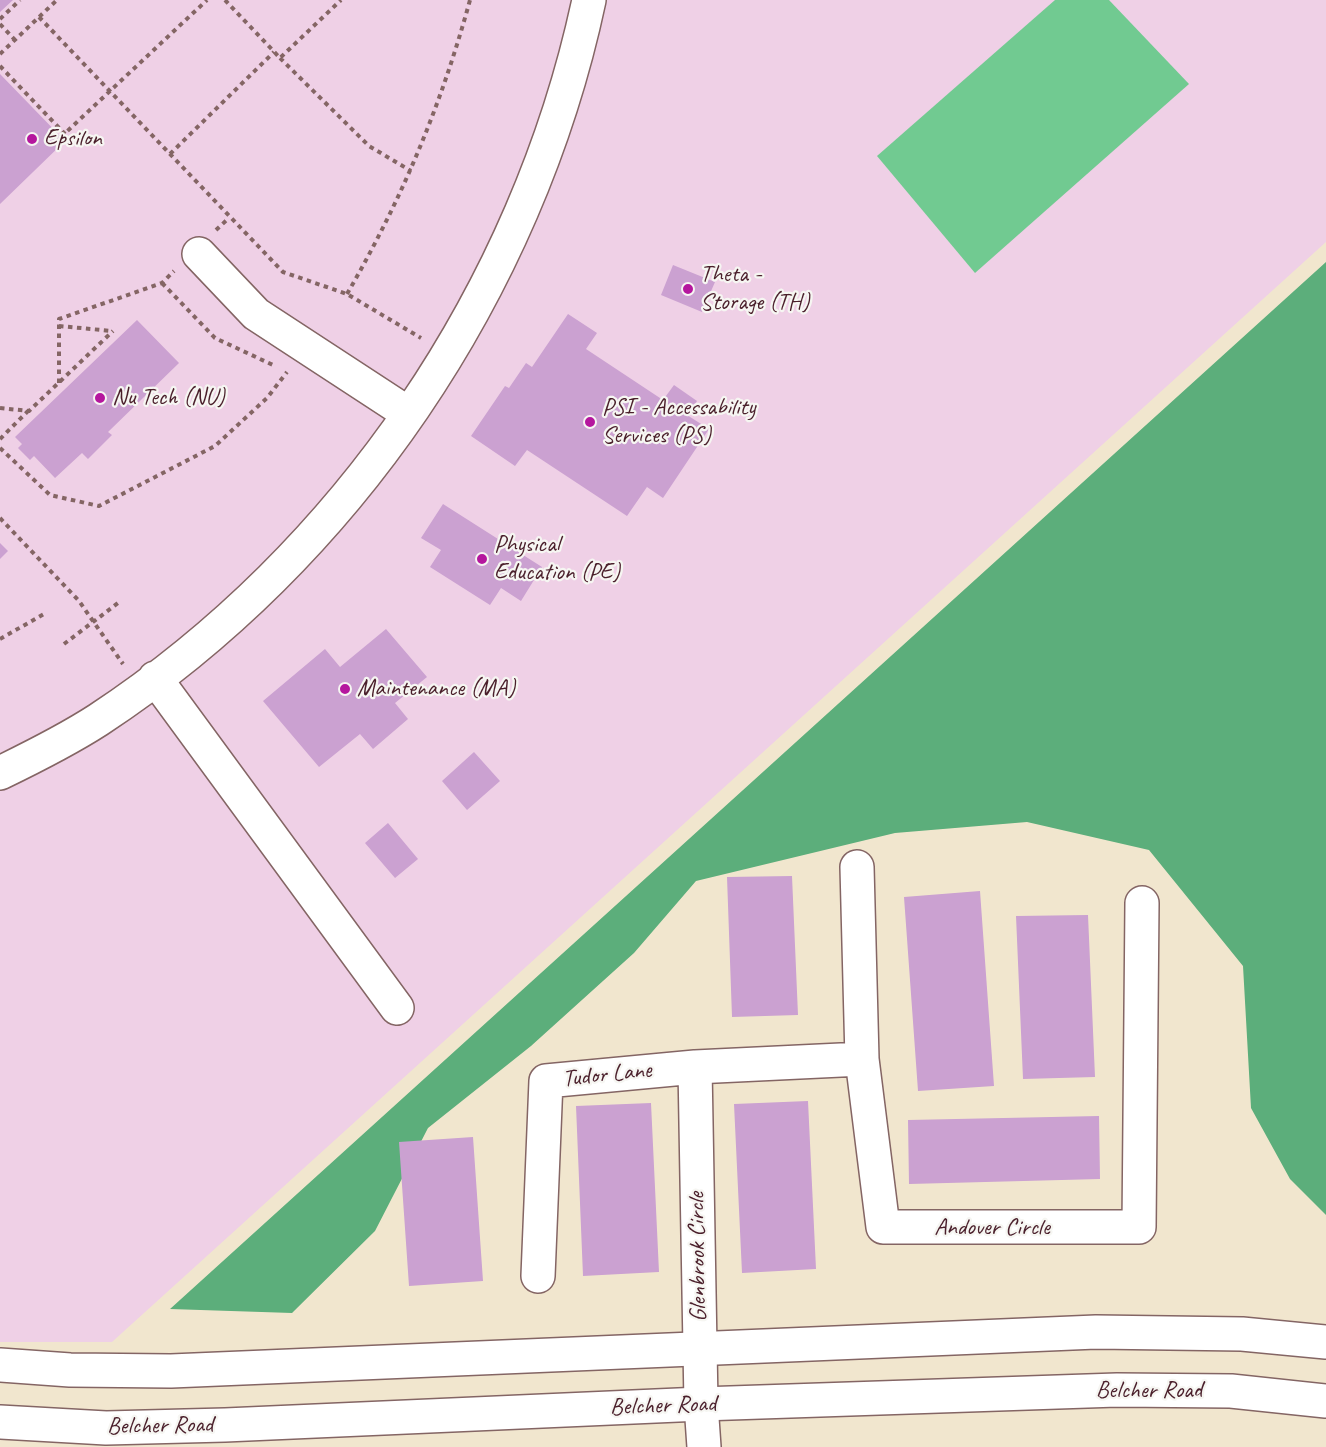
<!DOCTYPE html>
<html>
<head>
<meta charset="utf-8">
<style>
  body { margin:0 }
  canvas { display:block; background:#f1e6ce }
</style>
</head>
<body>
<canvas width="1326" height="1447"></canvas>
<script>
const c = document.querySelector('canvas').getContext('2d');
c.lineJoin = 'round';
function paint(path, color) {
  c.fillStyle = color;
  c.fill(path, 'evenodd');
}
function stroke(path, color, width, dash) {
  c.strokeStyle = color;
  c.lineWidth = width;
  c.lineCap = dash ? 'butt' : 'round';
  c.setLineDash(dash || []);
  c.stroke(path);
}
function drawText(font, color, halo, rows, align = 'center') {
  c.font = font + ' Caveat,sans-serif';
  c.lineWidth = 4.5;
  c.setLineDash([]);
  c.textBaseline = 'middle';
  c.strokeStyle = halo;
  c.fillStyle = color;
  for (const [text, x, y, turn = 0] of rows) {
    c.save();
    c.translate(x, y);
    c.rotate((+turn || 0) * Math.PI / 180);
    c.textAlign = isNaN(turn) ? turn : align;
    if (halo) c.strokeText(text, 0, 0);
    c.fillText(text, 0, 0);
    c.restore();
  }
}
paint(new Path2D(`
  M0,0h1326v242l-1214,1100h-112z`), '#efd0e6');
paint(new Path2D(`
  M1055,0h54l80,84 -214,189 -98,-117z`), '#71ca91');
paint(new Path2D(`
  M1326,262v953l-36,-36 -39,-71 -8,-142 -94,-116 -122,-28 -132,11 -199,48 -62,72 -103,93 -103,82 -53,103 -83,82 -122,-4z`), '#5cae7b');
paint(new Path2D(`
  M0,0h13l-13,12z
  M0,74l65,67 -65,63z
  M673,265l42,17 -13,30 -41,-17z
  M568,314l29,19 -11,16 77,51 11,-15 23,16 -10,14 22,14 -46,69 -16,-11 -20,29 -100,-66 -12,16 -44,-30 34,-50 4,2 17,-25 6,4z
  M137,320l42,43 -71,69 4,3 -24,24 -6,-6 -27,25 -21,-22 -4,4 -12,-12 4,-4 -7,-7z
  M443,504l99,63 -21,34 -20,-13 -11,17 -60,-38 11,-17 -20,-12z
  M0,543l8,8 -8,8z
  M386,629l41,48 -32,26 13,16 -35,30 -13,-15 -41,33 -56,-66 62,-52 15,18z
  M474,752l26,29 -33,29 -25,-29z
  M388,823l30,36 -23,19 -30,-35z
  M792,876l6,139 -66,2 -5,-140z
  M980,891l14,195 -76,5 -14,-194z
  M1088,915l7,162 -72,2 -7,-163z
  M808,1101l8,168 -74,4 -8,-169z
  M651,1103l8,169 -76,4 -7,-170z
  M1099,1116l1,63 -191,5 -1,-64z
  M473,1137l10,144 -74,5 -10,-144z`), '#cba1d1');
const minor = new Path2D(`
  M199,254l57,60 153,100
  M155,678l242,330
  M0,773c33,-16 67,-33 98,-53 249,-164 429,-429 491,-720
  M857,867l5,192 21,168h256l3,-324
  M695,1067l6,337 3,43
  M538,1276l8,-195 149,-14 167,-8`);
const major = new Path2D(`
  M0,1365l70,5 101,1 925,-39 146,2 84,8
  M0,1422l106,6 119,-3 476,-21 416,-14 114,1 95,10`);
stroke(minor, '#846564', 36);
stroke(major, '#846564', 36);
stroke(new Path2D(`
  M225,0l55,58 61,-58
  M39,17l244,255 64,22 74,44
  M0,19l20,-19
  M0,24l15,16
  M0,54l57,-54
  M280,58l89,88 42,25
  M0,66l65,68
  M61,137l146,-137
  M170,154l104,-102
  M216,230l13,-12
  M162,283l53,55 58,27
  M347,294c55,-95 94,-188 123,-294
  M59,326l53,5
  M59,383v-64l103,-36 12,-12
  M0,408l29,3 84,-80
  M0,439l28,-28
  M0,448l50,47 49,11 116,-60 52,-48 20,-26
  M0,518l79,83 44,63
  M0,639l44,-25
  M64,644l54,-41`), '#846564', 4, [4.5, 4.5]);
stroke(minor, '#fff', 33);
stroke(major, '#fff', 33);
for (const [x, y, r, color] of [
  [32,139,6,"#b5179e"],
  [688,289,6,"#b5179e"],
  [100,398,6,"#b5179e"],
  [590,422,6,"#b5179e"],
  [482,559,6,"#b5179e"],
  [345,689,6,"#b5179e"]
]) {
  const dot = new Path2D();
  dot.arc(x, y, r, 0, 2 * Math.PI);
  c.fillStyle = color;
  c.fill(dot);
  stroke(dot, '#f6f6f2', 2);
}
drawText('24px', '#4a1f2b', '#f6f6f2', [
  ["Epsilon",44,139],
  ["Theta -",700,275],
  ["Storage (TH)",700,303],
  ["Nu Tech (NU)",112,398],
  ["PSI - Accessability",602,408],
  ["Services (PS)",602,436],
  ["Physical",494,545],
  ["Education (PE)",494,573],
  ["Maintenance (MA)",357,689]
], 'left');
drawText('24px', '#4a1f2b', '#f6f6f2', [
  ["Tudor Lane",607,1075,-6],
  ["Andover Circle",992,1228],
  ["Glenbrook Circle",698,1257,-91],
  ["Belcher Road",1149,1391],
  ["Belcher Road",663,1406,-2],
  ["Belcher Road",160,1426,-1]
]);
</script>
</body>
</html>
